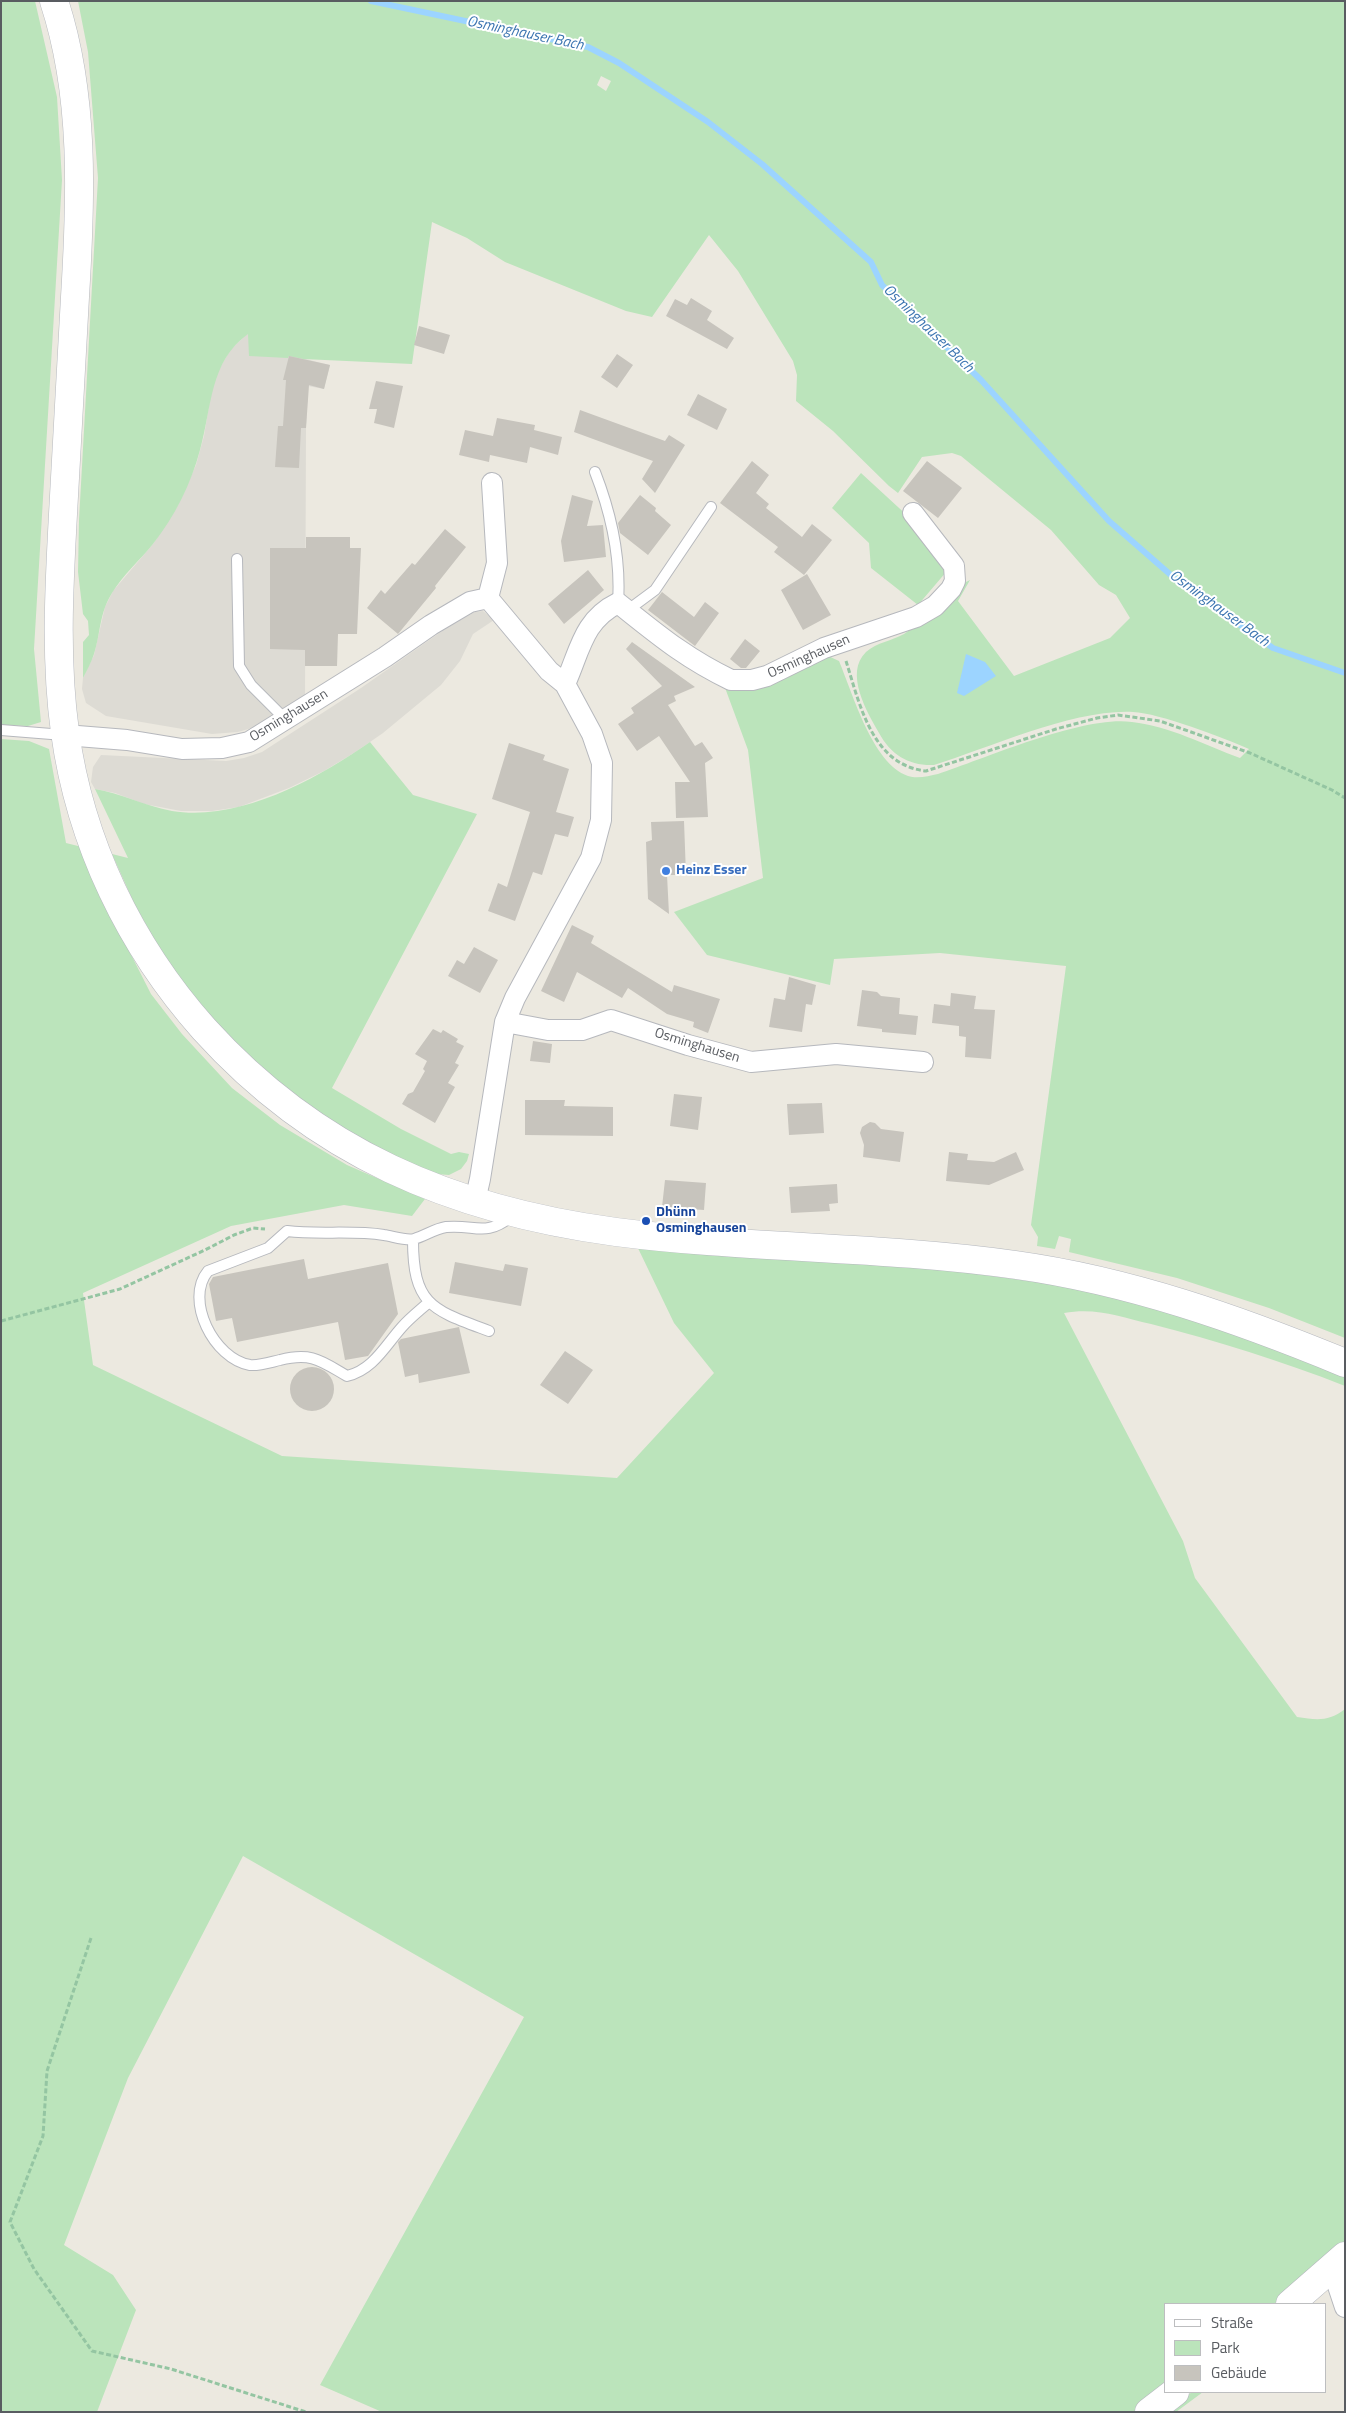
<!DOCTYPE html>
<html>
<head>
<meta charset="utf-8">
<style>
  body { margin:0 }
  #map { position:relative; width:1346px; height:2413px; overflow:hidden; background:#ece9e0; font-family:"Titillium Web",sans-serif }
  canvas { display:block }
  .frame { position:absolute; inset:0; border:2px solid #595c61; pointer-events:none }
  .legend { position:absolute; left:1164px; top:2303px; width:162px; height:90px; box-sizing:border-box; background:#fff; border:1px solid #bdbec0; margin:0; padding:6px 9px; list-style:none; font-size:15px; color:#595c61 }
  .legend li { display:flex; align-items:center; gap:10px; height:25px }
  .legend b { width:25px; border:1px solid #bdbec0 }
</style>
</head>
<body>
<div id="map">
<canvas width="1346" height="2413"></canvas>
<div class="frame"></div>
<ul class="legend">
<li><b style="height:6px;background:#fff"></b>Straße</li>
<li><b style="height:14px;background:#bbe4bb"></b>Park</li>
<li><b style="height:14px;background:#c7c4bd"></b>Gebäude</li>
</ul>
</div>
<script>
const c = document.querySelector('canvas').getContext('2d');
c.lineJoin = 'round';
function paint(path, color) {
  c.fillStyle = color;
  c.fill(path, 'evenodd');
}
function stroke(path, color, width, dash) {
  c.strokeStyle = color;
  c.lineWidth = width;
  c.lineCap = dash ? 'butt' : 'round';
  c.setLineDash(dash || []);
  c.stroke(path);
}
function drawText(font, color, halo, rows, align = 'center') {
  c.font = font + ' "Titillium Web",sans-serif';
  c.lineWidth = 4;
  c.setLineDash([]);
  c.textBaseline = 'middle';
  c.strokeStyle = halo;
  c.fillStyle = color;
  for (const [text, x, y, turn = 0] of rows) {
    c.save();
    c.translate(x, y);
    c.rotate((+turn || 0) * Math.PI / 180);
    c.textAlign = isNaN(turn) ? turn : align;
    if (halo) c.strokeText(text, 0, 0);
    c.fillText(text, 0, 0);
    c.restore();
  }
}
paint(new Path2D(`
  M248,333l41,22 41,10 -6,24 -16,-3 -2,42 -1,269 -43,28 -24,7 -26,2 -106,-18 -20,-13 -4,-14 1,-11 11,-23 11,-48 8,-16 40,-47 25,-39 18,-40 8,-29 7,-43 7,-22 13,-22z
  M483,611l11,9 -21,14 -13,27 -19,24 -58,48 -26,18 -33,20 -35,17 -50,19 -27,4h-31l-37,-7 -29,-11 -20,-4 -4,-7 2,-15 8,-12 125,6 18,-3 18,-6 99,-64 84,-59 30,-17z`), '#dddbd4');
paint(new Path2D(`
  M1,1h34l22,96 5,83 -28,469 7,73 -13,4 -27,-1z
  M78,1h1267v1337l-76,-30 -92,-30 -108,-26 2,-13 -12,-3 -4,13 -18,-3 1,-9 -7,-12 35,-259 -126,-13 -106,6 -4,26 -123,-30 -33,-43 89,-34 -15,-128 -24,-65 102,-30 13,6c14,33 33,102 69,115 9,3 21,0 30,-2 48,-16 146,-59 194,-52 37,4 73,23 108,36l9,-9c-25,-11 -90,-36 -116,-37 -59,-3 -141,35 -199,53 -25,1 -43,-10 -55,-32 -12,-21 -35,-60 -13,-81 11,-10 26,-11 38,-18 5,-3 10,-9 14,-13 15,-12 30,-25 44,-37l8,-4 -12,21 56,75 96,-38 20,-20 -14,-23 -17,-10 -48,-55 -90,-74 -9,-3 -30,4 -24,36 -9,-7 -56,-55 -37,-30 1,-26 -4,-14 -55,-90 -29,-36 -57,82 -26,-6 -121,-49 -38,-24 -35,-16 -20,142 -109,-5 -14,-3 -1,2 -39,-2 -1,-22c-39,28 -36,74 -48,116 -9,34 -25,66 -47,94 -13,16 -30,31 -41,49 -13,21 -11,39 -18,61 -3,9 -7,16 -11,24v-36l6,-7 -1,-14 -5,-7 -5,-42 1,-52 19,-342 -10,-126zM601,76l10,5 -5,10 -9,-6z
  M861,473l50,46 36,52 -29,34 -47,-37 -2,-25 -37,-35z
  M1,739l28,2 20,8 17,94 16,4 35,80 34,67 31,40 50,54 48,37 67,40 78,34 -13,17 -68,-11 -113,21 -148,67 10,72 189,91 335,22 97,-105 -40,-50 -38,-79 304,25 133,18 114,29 158,60v10c-63,-25 -128,-45 -194,-62 -31,-7 -55,-17 -87,-11l119,228 12,37 102,139c20,3 31,5 48,-8v532l-13,14 -58,49h-109v84l-32,24h-751l-62,-27 204,-368 -281,-161 -115,222 -64,167 49,30 23,35 -39,102h-96z
  M370,742l43,53 64,19 -145,274 69,41 50,25 8,-2 10,2 -2,7 -6,8 -12,6 -26,-2 -101,-54 -51,-42 -68,-62 -39,-58 -30,-54 -22,-49 16,4 -33,-69c26,4 50,17 77,22 67,11 145,-32 198,-69z
  M1192,2392h11l-27,20h-10z`), '#bbe4bb');
paint(new Path2D(`
  M966,654l19,8 11,14 -32,20 -7,-3z`), '#9cd4ff');
stroke(new Path2D(`
  M371,1l217,46 31,16 89,59 54,42 109,98 11,23 99,95 128,141 71,62 93,65 72,25`), '#9cd4ff', 6);
paint(new Path2D(`
  M691,298l21,13 -5,9 27,18 -7,11 -61,-33 9,-17 12,6z
  M419,326l31,9 -6,19 -30,-9z
  M617,354l16,11 -16,23 -16,-11z
  M289,356l41,9 -6,24 -15,-4 -3,43h-5l-2,40 -24,-1 3,-41h5l3,-46h-3z
  M376,381l27,5 -9,42 -20,-5 3,-14h-8z
  M698,394l29,15 -10,21 -30,-15z
  M580,410l85,31 4,-6 16,10 -30,48 -13,-14 11,-18 -79,-29z
  M497,418l38,7 -1,5 28,7 -4,18 -28,-8 -3,16 -37,-8 -1,7 -30,-7 6,-25 28,6z
  M752,461l17,14 -13,18 13,11 -3,4 36,29 10,-13 20,16 -28,35 -30,-23 4,-5 -58,-44z
  M927,461l35,27 -24,30 -35,-27z
  M572,495l21,6 -6,25 16,-1 3,32 -42,5 -3,-21z
  M640,495l16,13 -1,3 16,14 -23,30 -28,-22 -2,-10z
  M445,529l21,18 -31,39 1,2 -38,46 -31,-26 14,-18 4,4 27,-31 3,2z
  M306,537h44v11h11l-4,86h-19l-1,32h-32v-16l-35,-1v-101h36z
  M588,570l16,20 -40,34 -16,-20z
  M807,574l24,41 -28,15 -22,-40z
  M662,592l32,25 11,-15 14,11 -24,33 -47,-36z
  M745,639l15,12 -14,17h-5l-11,-9z
  M632,642l63,45 -21,9 2,5 -8,4 27,41 7,-4 11,16 -8,5 3,54 -32,1 -1,-36h15l-31,-46 -22,15 -19,-27 16,-11 -3,-5 31,-22 -36,-37z
  M509,743l36,12 -2,5 26,9 -13,43 18,5 -6,20 -13,-3 -13,41 -9,-3 -18,49 -27,-10 10,-28 9,4 23,-75 -38,-13z
  M684,821l2,54h-19l2,39 -21,-15 -2,-57 6,-2 -1,-18z
  M572,925l22,11 -3,7 81,49 2,-7 46,14 -12,34 -15,-6 1,-5 -27,-8 -39,-26 -6,10 -45,-26 -13,30 -23,-11z
  M474,947l24,13 -18,33 -32,-17 9,-16 7,4z
  M789,977l27,8 -4,20 -6,-1 -4,28 -33,-5 5,-29 11,2z
  M862,990l15,2 4,4 19,2 -1,16 19,2 -2,19 -34,-3v-3l-25,-3z
  M951,993l25,3 -2,13 21,1 -4,49 -26,-2 1,-20 -7,-1v-10l-27,-3 2,-19 16,2z
  M433,1029l8,4 2,-3 15,9 -2,3 8,4 -9,17 4,2 -11,18 7,4 -20,36 -33,-19 6,-10 5,-2 12,-21 -2,-2 4,-8 -12,-7z
  M533,1041l19,3 -2,19 -20,-2z
  M674,1094l28,3 -4,33 -28,-4z
  M525,1100h40l-1,6 49,1v29l-88,-1z
  M822,1103l2,30 -35,2 -2,-31z
  M870,1122l5,1 6,6 23,3 -4,30 -37,-5 1,-12 -4,-12 2,-6z
  M949,1152l19,2 -1,6 27,2 22,-10 8,18 -35,15 -43,-4z
  M665,1180l41,3 -2,27 -42,-3z
  M837,1184l1,19 -9,1 1,7 -39,2 -2,-26z
  M304,1259l4,20 80,-16 10,51 -30,42 -23,4 -7,-38 -101,20 -5,-24 -16,3 -7,-37 4,-7z
  M455,1262l48,9 2,-7 23,4 -7,38 -72,-13z
  M459,1327l11,46 -51,10 -1,-9 -13,3 -7,-35 3,-3z
  M565,1351l28,19 -25,34 -28,-19z
  M290 1389a22 22 0 1 1 44 0a22 22 0 1 1-44 0Z`), '#c7c4bd');
const service = new Path2D(`
  M595,472c16,41 26,87 23,131
  M237,559l2,107 12,19 35,35
  M628,610l27,-20 56,-83
  M1,730l63,5
  M413,1240c0,66 20,70 76,91
  M428,1303c-9,8 -18,15 -26,24 -17,19 -29,43 -55,49 -26,-15 -35,-24 -67,-16 -9,2 -21,6 -30,5 -36,-6 -66,-65 -42,-94l60,-23 19,-17c32,4 64,-1 97,4 8,1 22,6 30,4 11,-3 20,-10 32,-12 30,-3 38,11 66,-11`);
const minor = new Path2D(`
  M488,598l9,-35 -5,-80
  M565,684c15,-33 18,-64 53,-81 39,31 67,55 113,77h21l15,-4 57,-28 92,-31 19,-11 16,-17 4,-8 -1,-15 -41,-53
  M65,735l62,5 55,9 40,-1 27,-6 136,-85 46,-32 39,-23 18,-4 61,73 16,13 27,50 10,29 -1,57 -10,38 -76,140 -10,24 -25,157 -5,22
  M505,1022l43,8h34l29,-10 77,25 63,17 85,-8 87,8
  M1332,2268l13,39`);
const secondary = new Path2D(`
  M54,1c31,94 27,198 21,296 -4,72 -8,145 -12,217 -4,73 -8,146 2,218 15,110 65,214 139,297 112,124 248,181 412,203 133,17 267,14 400,33 114,16 222,54 329,98
  M1290,2304l55,-48
  M1149,2412l26,-20`);
stroke(service, '#b6b8bd', 12);
stroke(minor, '#b6b8bd', 22);
stroke(secondary, '#b6b9bf', 29);
stroke(new Path2D(`
  M846,661c14,44 26,104 80,110l130,-42 41,-11 21,-3 42,6 90,32 82,37 13,8
  M1,1321l119,-32 85,-39 29,-15 19,-7 12,1
  M91,1938l-44,133 -4,65 -33,86 24,47 58,82 79,18 135,43`), '#94c5a2', 3, [5, 2.5]);
stroke(service, '#fff', 10);
stroke(minor, '#fff', 20);
stroke(secondary, '#fff', 28);
for (const [x, y, r, color] of [
  [666,871,5,"#3f7fe0"],
  [646,1221,5,"#1a4fb4"]
]) {
  const dot = new Path2D();
  dot.arc(x, y, r, 0, 2 * Math.PI);
  c.fillStyle = color;
  c.fill(dot);
  stroke(dot, '#fff', 2);
}
drawText('14px', '#595c61', '#fff', [
  ["Osminghausen",809,657,-24],
  ["Osminghausen",289,716,-31],
  ["Osminghausen",697,1046,17]
]);
drawText('bold 14px', '#366cbe', '#fff', [
  ["Heinz Esser",676,871]
], 'left');
drawText('bold 14px', '#164399', '#fff', [
  ["Dhünn",656,1213],
  ["Osminghausen",656,1229]
], 'left');
drawText('italic 15px', '#3b74b0', '#fff', [
  ["Osminghauser Bach",525,34,12],
  ["Osminghauser Bach",928,329,44],
  ["Osminghauser Bach",1219,609,36]
]);
</script>
</body>
</html>
